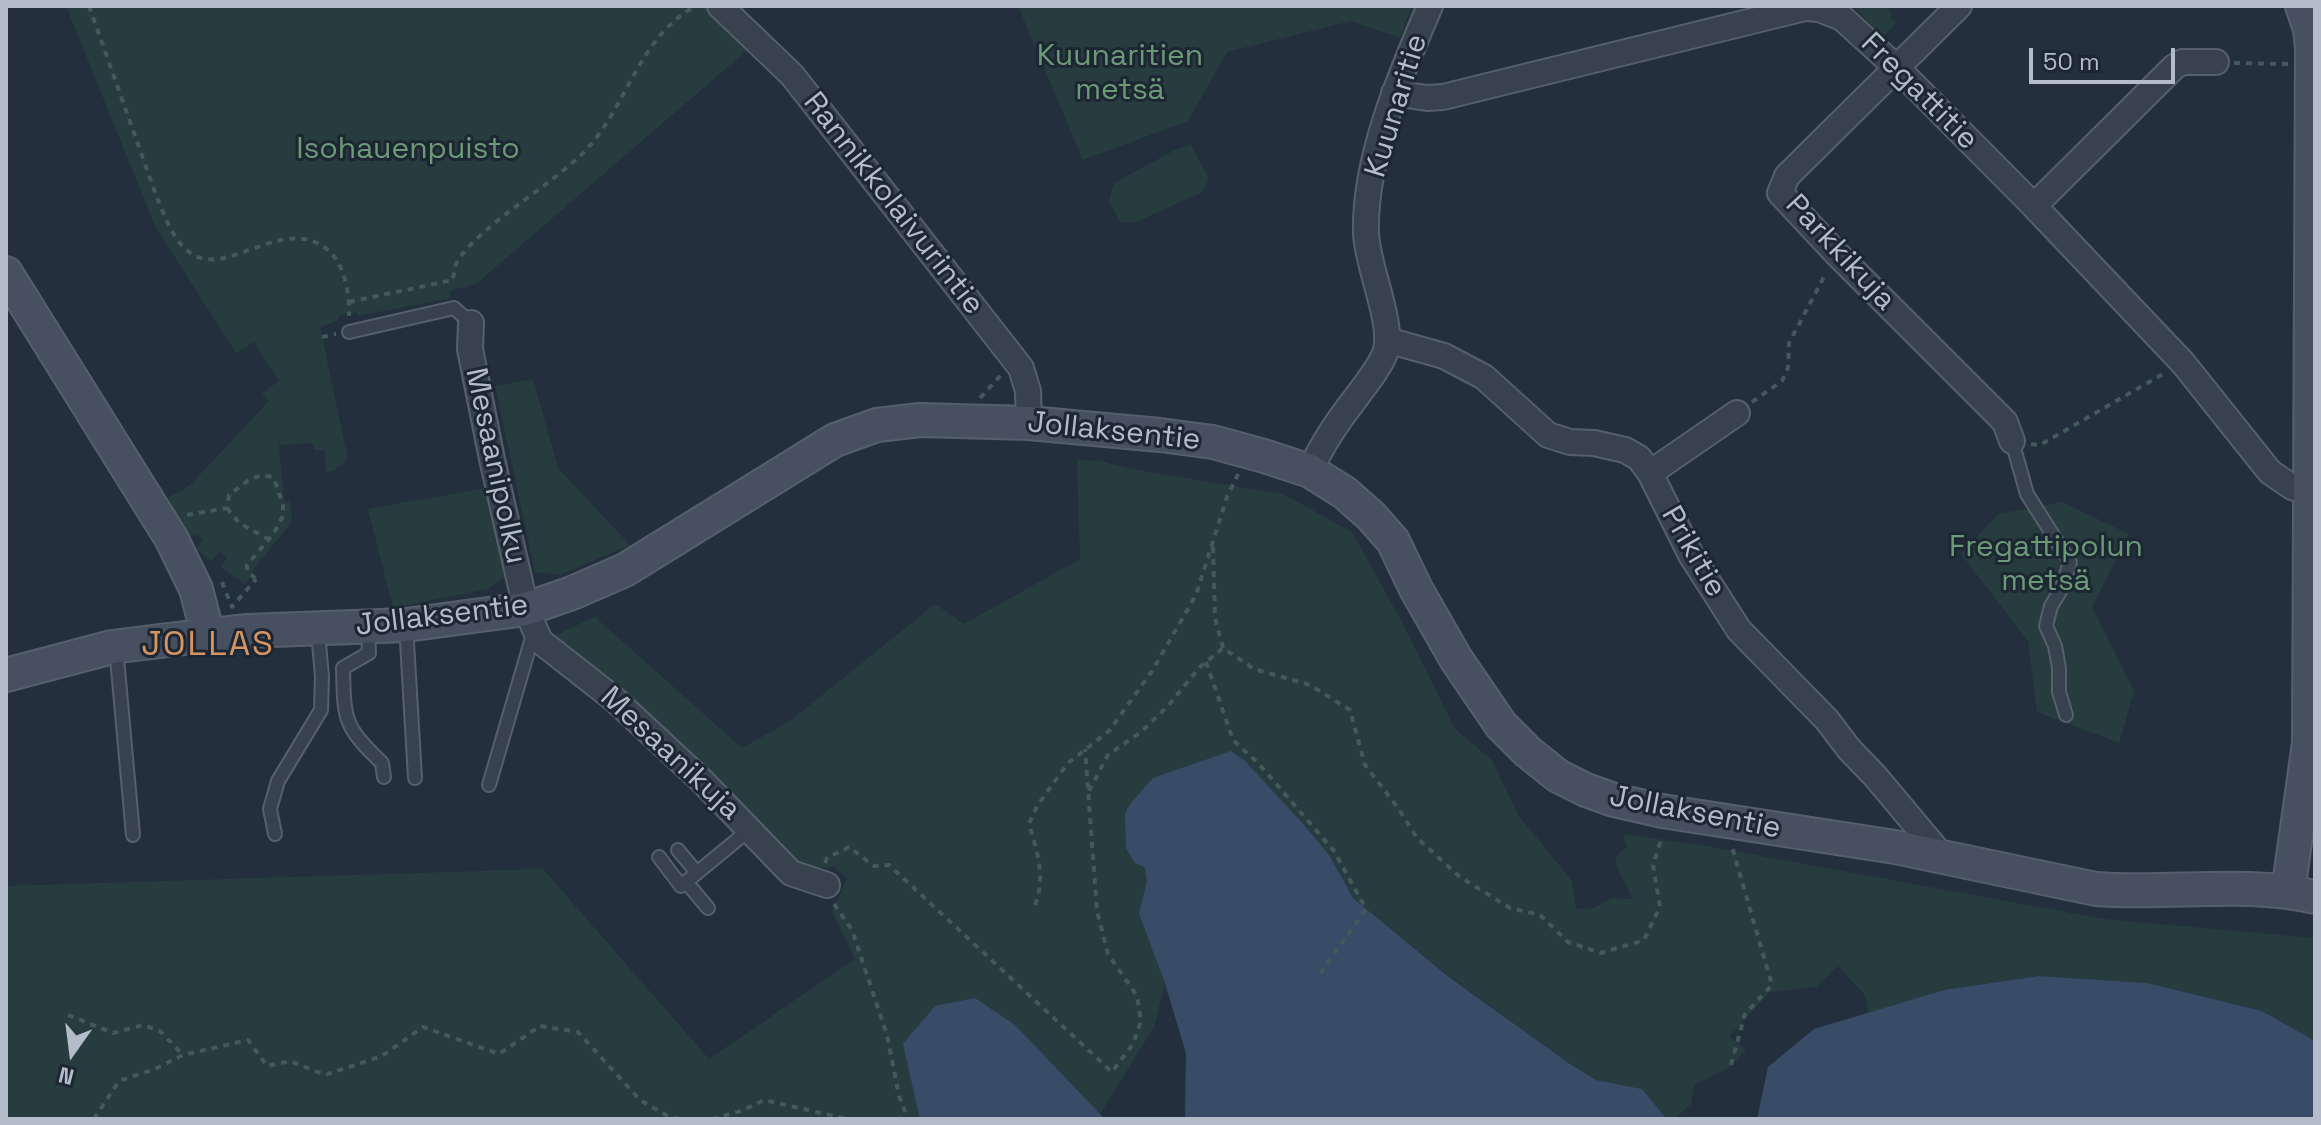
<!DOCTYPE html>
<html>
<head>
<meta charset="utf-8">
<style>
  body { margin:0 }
  #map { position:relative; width:2321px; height:1125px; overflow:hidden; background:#242f3e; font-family:"Space Grotesk",sans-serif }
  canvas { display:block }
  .frame { position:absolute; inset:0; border:8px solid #b4bcc9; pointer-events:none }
  .north { position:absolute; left:32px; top:1013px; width:80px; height:80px; -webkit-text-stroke:6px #1d2633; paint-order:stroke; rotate:194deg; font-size:22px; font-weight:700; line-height:32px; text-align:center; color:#b4bcc9 }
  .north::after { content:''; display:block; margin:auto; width:28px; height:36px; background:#b4bcc9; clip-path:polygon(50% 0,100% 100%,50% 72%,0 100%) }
  .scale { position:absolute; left:2029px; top:48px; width:146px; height:36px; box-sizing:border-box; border:4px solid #b4bcc9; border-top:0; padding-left:10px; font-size:24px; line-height:28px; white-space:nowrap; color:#b4bcc9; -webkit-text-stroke:6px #1d2633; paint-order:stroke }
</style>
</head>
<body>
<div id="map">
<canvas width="2321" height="1125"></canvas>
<div class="frame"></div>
<div class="north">N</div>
<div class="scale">50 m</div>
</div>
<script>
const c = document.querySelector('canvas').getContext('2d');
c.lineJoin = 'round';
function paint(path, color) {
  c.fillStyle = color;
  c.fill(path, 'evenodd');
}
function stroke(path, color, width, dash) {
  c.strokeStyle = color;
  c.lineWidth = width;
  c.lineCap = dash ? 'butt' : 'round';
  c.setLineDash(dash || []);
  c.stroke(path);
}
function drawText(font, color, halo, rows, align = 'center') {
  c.font = font + ' "Space Grotesk",sans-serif';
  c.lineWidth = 6;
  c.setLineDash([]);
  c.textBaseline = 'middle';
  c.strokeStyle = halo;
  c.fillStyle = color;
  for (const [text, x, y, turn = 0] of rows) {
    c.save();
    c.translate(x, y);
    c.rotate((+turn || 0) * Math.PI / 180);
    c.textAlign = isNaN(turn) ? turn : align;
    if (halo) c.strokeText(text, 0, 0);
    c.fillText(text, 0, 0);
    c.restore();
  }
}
paint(new Path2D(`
  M66,6h642l11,13 33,27 -276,238 -27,7 2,7 -93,18 -2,-4 -17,4 -2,5 -17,6 28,132 -15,12 -7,1 -1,-22h-11l-1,-7 -34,2 5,57h6l2,20 -40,49 1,2 -8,11 -24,-17 6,-10 -8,-6 -7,10 -16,-12 7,-10 -9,-5 -6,10 -26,-42 28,-17 79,-84 -7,-8 17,-12 -25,-39 -18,11 -81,-127z
  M1018,6h394l-12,32 -49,-17 -124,31 -39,69 -105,39z
  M1853,6h32l8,8 -3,3 6,6 -13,14z
  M1191,145l18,34 -8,14 -68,30 -13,-1 -11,-21 5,-18 61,-33z
  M533,379l25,89 72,77 -70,30 -25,-3 -40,-186z
  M1077,460l22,1 33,8 151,25 69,38 52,94 51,103 36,30 28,57 53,65 4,27 14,2 22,-12 21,1 -14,-27 -4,-15 12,-10 -4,-13 89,13 392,72 211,19v103l-53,-30 -115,-28 -108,-7 -95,14 -75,23 -4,-18 -27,-29 -22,21 -46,5 -41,45 17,13 -19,19 -33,16 -3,19 -17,15h-7l-25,-30 -46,-9 -26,-16 -121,-88 -96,-78 -24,-42 -137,137 -7,126 1,-66 -21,-69 -11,43 -54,87 -52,-55 -137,12 9,48h-914v-233l537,-17 166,190 146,-100 -23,-47 15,-34 -13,-11 -39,1 -246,-230 46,-21 147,131 48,-27 145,-117 29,20 116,-65z
  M487,488l21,87 -20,14 -95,19 -25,-99z
  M2062,502l67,32 -37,73 42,84 -15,52 -82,-31 -9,-71 -67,-87 37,-40z`), '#263c3f');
paint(new Path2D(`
  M1231,751l15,11 59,64 24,29 24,43 96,79 121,87 26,16 46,9 25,30h-482l1,-66 -21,-70 -26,-69 8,-33 -2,-13 -11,-6 -8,-14 -1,-34 5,-10 23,-26z
  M2039,976l108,7 115,28 53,30v78h-558l11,-52 46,-38 130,-39z
  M975,998l40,27 90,94h-185l-17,-75 32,-38z`), '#394c67');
const lane = new Path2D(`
  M349,332l105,-24 17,15
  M2012,441l15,53 43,68 -8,26 -11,18 -5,20 9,20 4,22v24l7,23
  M406,625l9,153
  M368,629l1,24 -26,15c1,53 1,58 39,95l2,14
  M116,647l17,188
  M489,785l45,-154
  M275,834l-5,-25 8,-28 43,-71 1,-33 -4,-46
  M678,850l19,23
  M659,857l22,29 68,-56
  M686,882l22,26`);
const street = new Path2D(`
  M720,6l72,69 229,293 7,23 1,32
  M1959,6l-172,170 -7,17 56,60 169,169 7,19
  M1394,93l33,5 16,-1 362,-89 14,1 23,9 55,50 137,138 149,157 87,109 22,15 23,7
  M2034,206l140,-139 8,-5h34
  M471,323l-1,26 22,110 34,150 14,32 74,58 87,81 90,93 36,12
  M1387,340l57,16 40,21 64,58 22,7 24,1 31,7 14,8 11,15 41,82 48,75 88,90 22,29 26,27 67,80
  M1310,471c12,-27 27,-49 45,-72 10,-14 24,-30 30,-46 10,-28 -18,-86 -19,-120 -2,-75 35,-159 64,-227
  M1650,473l87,-60`);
const secondary = new Path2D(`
  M6,273l165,265 25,51 12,46
  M6,675l106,-28 56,-7 79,-9 159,-6 120,-16 46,-16 53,-23 210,-130 42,-15 43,-5 109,3 131,12 53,7 51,14 46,15 35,22 26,23 22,25 23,48 40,70 45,66 27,27 30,24 28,14 28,10 48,11 233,36 201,42c72,6 148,-9 219,8
  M2288,892l21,-149 3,-694 -2,-20 -8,-23`);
stroke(lane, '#565f6c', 16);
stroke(street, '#565f6c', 28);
stroke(secondary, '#565f6c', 36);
stroke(new Path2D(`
  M89,6l68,192c9,20 18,50 41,59 36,15 92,-45 133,-4 14,14 19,43 18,63
  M2234,63l55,1
  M349,302l104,-22c1,-8 2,-17 7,-23 30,-38 87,-69 122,-103 45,-44 55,-117 114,-148
  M322,337l14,-3
  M980,398l21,-23
  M1752,402l30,-21 6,-13 1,-25 37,-70
  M2031,444l9,1 123,-71
  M227,508l12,15 29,16
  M187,515l40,-7 2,-13c14,-10 24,-23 43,-18l4,7 7,21v11l-9,17 -27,32v6l9,8
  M1213,547l2,71 8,30
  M222,582l10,25 24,-28
  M1206,662l27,78 26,24 75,87 32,58 -49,69
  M1089,791l19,-36 33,-23 27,-26 31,-38 24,-20 31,21 56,16 40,25 15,55 33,43 19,30 43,39 50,31 30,7 28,27 33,11 43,-13 16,-33 -7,-42 9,-28
  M825,863l2,-5 22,-11 25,19 15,-1 223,207 21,-28 8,-23 -4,-25 -29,-42 -11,-43 -12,-162
  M834,904l18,26 35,105 12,61 9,23
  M1035,905c11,-29 2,-54 -6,-81l8,-18 31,-43 41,-32 43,-60 44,-76 31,-98 11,-23
  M68,1015l45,18 30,-8 17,6 23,24
  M1731,1065l14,-51 27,-29 -40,-138
  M94,1119l25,-38 36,-12 28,-14 65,-15 19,26 23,-5 35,14 57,-19 41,-29 76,27 41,-28 38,6 62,68 31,18 16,1
  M712,1119l29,-8 23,-11 83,19
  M896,1119l12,-1`), '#44595c', 4, [6, 6]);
stroke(lane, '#38414e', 12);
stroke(street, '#38414e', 24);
stroke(secondary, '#465061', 32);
drawText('30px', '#6b9a76', '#1d2633', [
  ["Kuunaritien",1120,57],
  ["metsä",1120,91],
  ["Isohauenpuisto",408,150],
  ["Fregattipolun",2046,548],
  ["metsä",2046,582]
]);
drawText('30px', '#b4bcc9', '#1d2633', [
  ["Fregattitie",1919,92,45],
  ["Kuunaritie",1397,106,-73],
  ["Rannikkolaivurintie",893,204,52],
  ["Parkkikuja",1840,253,47],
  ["Jollaksentie",1114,432,6],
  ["Mesaanipolku",495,466,78],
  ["Prikitie",1693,552,60],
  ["Jollaksentie",442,616,-7],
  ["Mesaanikuja",670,754,43],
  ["Jollaksentie",1695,813,11]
]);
c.letterSpacing = '2px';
drawText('34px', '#d59563', '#1d2633', [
  ["JOLLAS",208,646]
]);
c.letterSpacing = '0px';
</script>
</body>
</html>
